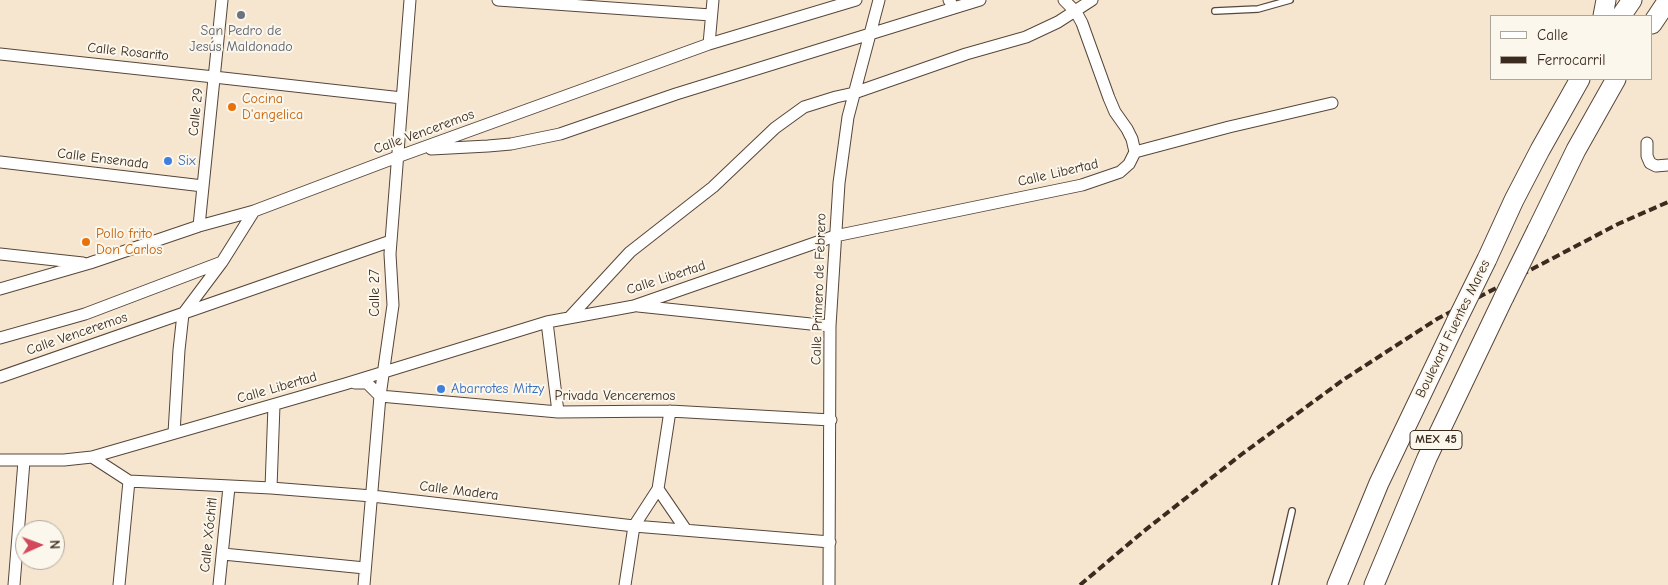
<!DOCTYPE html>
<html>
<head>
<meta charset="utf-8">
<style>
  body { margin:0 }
  #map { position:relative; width:1668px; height:585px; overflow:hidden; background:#f6e6cf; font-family:"Comic Neue",sans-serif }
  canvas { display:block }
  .legend { position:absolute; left:1490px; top:15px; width:162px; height:65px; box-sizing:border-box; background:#fbf7ec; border:1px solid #aea59a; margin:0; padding:6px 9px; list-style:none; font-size:15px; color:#3b2a1e }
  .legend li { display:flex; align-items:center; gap:10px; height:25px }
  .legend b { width:25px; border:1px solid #aea59a }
  .north { position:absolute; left:15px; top:520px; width:50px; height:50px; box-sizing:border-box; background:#fbf7ec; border:1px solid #aea59a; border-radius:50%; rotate:88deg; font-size:14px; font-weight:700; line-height:20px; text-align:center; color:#3b2a1e }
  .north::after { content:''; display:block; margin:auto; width:18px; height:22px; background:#d1495b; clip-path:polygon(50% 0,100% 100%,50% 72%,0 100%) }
</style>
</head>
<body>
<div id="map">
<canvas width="1668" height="585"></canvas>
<ul class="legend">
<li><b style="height:6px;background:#fff"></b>Calle</li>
<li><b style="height:6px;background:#3b2a1e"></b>Ferrocarril</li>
</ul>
<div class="north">N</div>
</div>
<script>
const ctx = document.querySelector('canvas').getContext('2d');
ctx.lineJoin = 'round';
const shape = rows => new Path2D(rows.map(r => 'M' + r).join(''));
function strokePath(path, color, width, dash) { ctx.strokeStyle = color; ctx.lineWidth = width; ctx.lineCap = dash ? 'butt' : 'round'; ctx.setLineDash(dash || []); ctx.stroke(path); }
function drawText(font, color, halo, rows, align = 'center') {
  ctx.font = font + ' "Comic Neue",sans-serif'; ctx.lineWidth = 4; ctx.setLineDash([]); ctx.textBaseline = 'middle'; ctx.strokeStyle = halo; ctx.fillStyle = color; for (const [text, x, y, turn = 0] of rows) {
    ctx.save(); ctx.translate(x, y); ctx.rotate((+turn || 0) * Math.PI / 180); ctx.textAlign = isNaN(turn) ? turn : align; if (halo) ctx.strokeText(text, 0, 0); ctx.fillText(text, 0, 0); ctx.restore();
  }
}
const service = shape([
  [1215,11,1258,9,1290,0],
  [1275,585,1292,511]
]);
const minor = shape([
  [498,0,711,15],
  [1064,0,1076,12,1082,23,1109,98,1115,112,1127,129,1132,139,1135,152],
  [954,8,980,0],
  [709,44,713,0],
  [0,54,214,77,402,98],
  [1647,143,1647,156,1650,163,1656,166,1668,165],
  [431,149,488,146,511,144,560,134,676,94,954,8,949,0],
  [0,162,203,186],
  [199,226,222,0],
  [0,254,83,263],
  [0,289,90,263,199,226,254,211,397,157,709,44,856,0],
  [638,306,830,326],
  [569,318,630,252,713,187,775,128,804,107,836,97,854,93,966,54,1026,37,1058,22,1092,0],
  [547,322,558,412],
  [0,338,85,314,222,262,254,211],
  [0,377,391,241],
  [355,383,367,383,380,396,558,412,670,411,831,420],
  [174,433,179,350,183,314,222,262],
  [92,457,129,481,271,488,372,496,634,526,830,542],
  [0,460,64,460,92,457,345,384,547,322,634,306,835,236,1082,185,1120,172,1129,164,1135,152,1229,127,1332,103],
  [271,488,274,405],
  [658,489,686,530],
  [223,554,365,568],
  [14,585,24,461],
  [119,585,129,481],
  [219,585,229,487],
  [364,585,380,396,393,305,390,254,410,0],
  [625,585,634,526,658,489,670,411],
  [829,585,830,326,839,183,848,117,879,0]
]);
const trunk = shape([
  [1603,16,1606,0],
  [1621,16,1632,0],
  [1652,24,1668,0],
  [1537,230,1576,150,1616,79],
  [1487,259,1514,200,1540,150,1580,79],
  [1337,585,1379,483,1456,322],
  [1374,585,1427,458,1504,297]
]);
const rail = shape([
  [1080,585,1144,531,1242,454,1343,380,1437,319,1618,224,1668,202]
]);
const trunkBridge = shape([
  [1504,297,1537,230],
  [1456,322,1487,259]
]);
const markers = [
  [241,15,5,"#6b7280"],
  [232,107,5,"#e8710a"],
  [168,161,5,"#3f7fe0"],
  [86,242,5,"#e8710a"],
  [441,389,5,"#3f7fe0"]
];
const shields = [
  [1436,440,52]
];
const shieldNames = [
  ["MEX 45",1436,440]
];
const worshipNames = [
  ["San Pedro de",241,31],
  ["Jesús Maldonado",241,47]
];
const streetNames = [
  ["Calle Rosarito",128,52,6],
  ["Calle 29",196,112,-84],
  ["Calle Venceremos",424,132,-20],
  ["Calle Ensenada",103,159,7],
  ["Calle Libertad",1058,173,-13],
  ["Calle Libertad",666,278,-18],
  ["Calle Primero de Febrero",819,289,-88],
  ["Calle 27",375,293,-90],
  ["Boulevard Fuentes Mares",1453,329,-64],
  ["Calle Venceremos",77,334,-19],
  ["Calle Libertad",277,388,-16],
  ["Privada Venceremos",615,396],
  ["Calle Madera",459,491,7],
  ["Calle Xóchitl",209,535,-84]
];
const foodNames = [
  ["Cocina",242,99],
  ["D'angelica",242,115],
  ["Pollo frito",96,234],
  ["Don Carlos",96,250]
];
const shopNames = [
  ["Six",178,161],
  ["Abarrotes Mitzy",451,389]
];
strokePath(service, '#574639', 8);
strokePath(minor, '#574639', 13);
strokePath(trunk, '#574639', 21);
strokePath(service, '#fff', 5.5);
strokePath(minor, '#fff', 11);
strokePath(trunk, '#fff', 19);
strokePath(rail, '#3b2a1e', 4, [8, 4]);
strokePath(trunkBridge, '#574639', 21, []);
strokePath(trunkBridge, '#fff', 19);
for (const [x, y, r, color] of markers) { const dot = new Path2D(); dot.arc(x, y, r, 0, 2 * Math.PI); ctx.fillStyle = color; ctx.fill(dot); strokePath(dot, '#fbf7ec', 2); }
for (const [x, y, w] of shields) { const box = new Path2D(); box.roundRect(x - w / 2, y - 9.5, w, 19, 4); ctx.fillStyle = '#fbf7ec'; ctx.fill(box); strokePath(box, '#3b2a1e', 1); }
drawText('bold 12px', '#3b2a1e', null, shieldNames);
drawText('14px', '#5b616d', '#fbf7ec', worshipNames);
drawText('14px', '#3b2a1e', '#fbf7ec', streetNames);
drawText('14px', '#c56008', '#fbf7ec', foodNames, 'left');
drawText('14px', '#366cbe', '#fbf7ec', shopNames, 'left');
</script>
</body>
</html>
